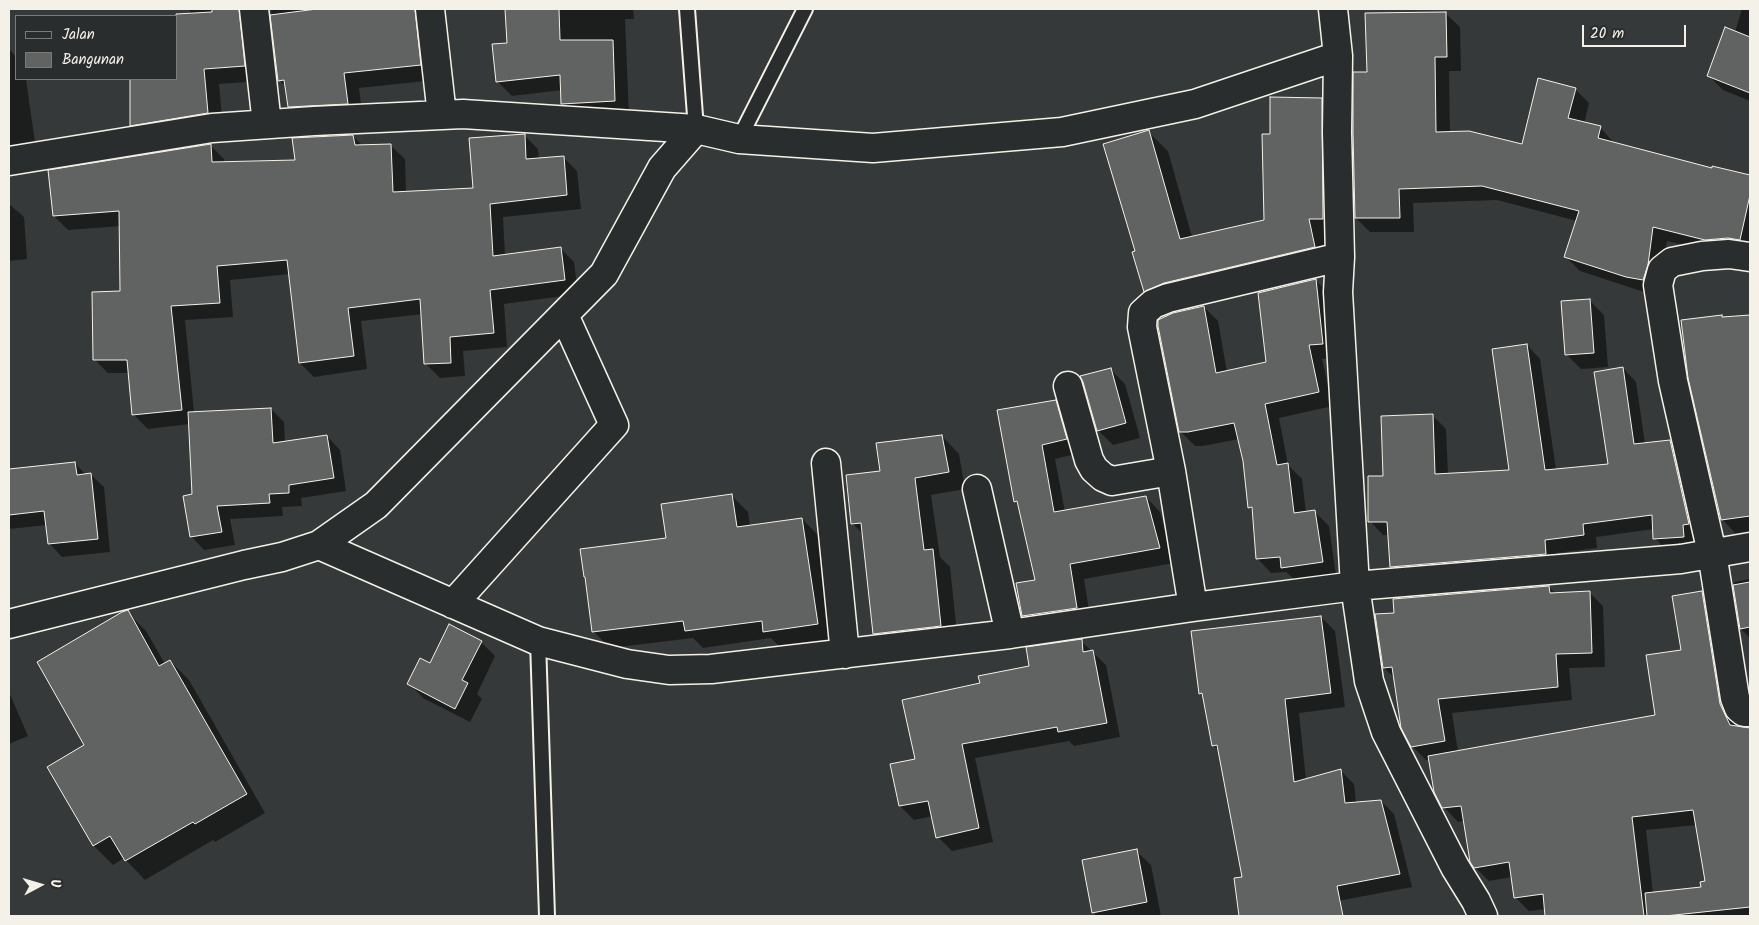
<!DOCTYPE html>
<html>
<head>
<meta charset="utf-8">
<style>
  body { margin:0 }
  #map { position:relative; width:1759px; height:925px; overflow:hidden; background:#363939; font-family:Kalam,sans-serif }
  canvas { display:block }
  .frame { position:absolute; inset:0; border:10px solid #f4f1e8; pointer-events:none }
  .legend { position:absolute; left:15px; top:15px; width:162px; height:65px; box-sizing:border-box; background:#2a2d2e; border:1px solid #7b7b78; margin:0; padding:6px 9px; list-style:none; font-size:15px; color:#f4f1e8 }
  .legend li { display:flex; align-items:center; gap:10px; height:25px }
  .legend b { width:25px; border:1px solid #7b7b78 }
  .north { position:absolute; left:15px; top:860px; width:50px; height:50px; -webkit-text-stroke:4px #2a2d2e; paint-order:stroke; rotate:84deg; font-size:14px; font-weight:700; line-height:20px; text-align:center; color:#f4f1e8 }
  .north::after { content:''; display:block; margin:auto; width:18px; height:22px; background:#f4f1e8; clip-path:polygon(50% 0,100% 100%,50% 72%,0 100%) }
  .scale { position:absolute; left:1582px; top:25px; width:104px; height:22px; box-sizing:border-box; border:2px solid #f4f1e8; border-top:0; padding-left:6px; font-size:15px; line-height:18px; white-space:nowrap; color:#f4f1e8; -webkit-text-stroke:4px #2a2d2e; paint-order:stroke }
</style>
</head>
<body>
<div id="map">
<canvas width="1759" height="925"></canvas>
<div class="frame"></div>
<ul class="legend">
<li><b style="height:6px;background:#2a2d2e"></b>Jalan</li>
<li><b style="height:14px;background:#616362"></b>Bangunan</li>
</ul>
<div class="north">U</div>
<div class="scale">20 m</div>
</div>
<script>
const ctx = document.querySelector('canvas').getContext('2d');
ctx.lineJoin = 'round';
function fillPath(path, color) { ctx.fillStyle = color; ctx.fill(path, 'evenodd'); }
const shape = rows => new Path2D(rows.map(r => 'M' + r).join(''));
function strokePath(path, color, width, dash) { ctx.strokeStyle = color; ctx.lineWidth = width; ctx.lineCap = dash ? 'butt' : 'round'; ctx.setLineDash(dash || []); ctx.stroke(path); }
const shadow = shape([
  [190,9,267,9,260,81,219,84,223,128,147,140,131,125,131,79,176,79,176,16,169,16,190,15],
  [270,9,435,9,435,80,359,88,363,119,305,122,289,107,287,88,279,80,271,9],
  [506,9,633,9,634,19,625,19,629,116,577,118,562,103,562,90,512,96,497,81,508,44],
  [1742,9,1750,9,1750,101,1723,90,1708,75,1735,32],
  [1445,13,1460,27,1461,71,1449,71,1450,133,1523,146,1575,89,1589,103,1584,124,1600,127,1614,143,1713,169,1713,168,1750,177,1750,253,1721,254,1667,241,1662,280,1658,293,1641,291,1580,271,1566,257,1577,221,1497,200,1413,203,1414,232,1370,232,1356,218,1368,74],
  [10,50,16,57,16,79,26,79,37,157,9,161,9,51],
  [1321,99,1341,119,1334,266,1164,310,1145,291,1137,252,1148,132,1168,151,1192,237,1265,221,1271,135],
  [524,135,538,149,539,159,563,157,577,171,581,209,503,217,505,256,560,248,574,262,578,294,504,304,507,347,463,351,465,376,440,378,426,364,423,314,361,321,367,369,314,377,300,363,290,274,230,280,233,317,185,320,194,413,271,409,284,422,285,443,327,436,340,450,346,491,301,498,302,506,282,507,283,516,230,519,235,545,204,550,191,536,193,496,190,424,148,429,133,414,129,373,108,373,94,359,122,292,121,226,68,230,54,216,210,145,224,159,225,163,296,161,353,136,363,146,390,145,405,159,406,193,475,189],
  [9,204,24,217,27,259,9,261],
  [1315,280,1330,294,1336,358,1322,359,1333,406,1279,418,1288,465,1302,479,1306,513,1315,512,1329,526,1336,576,1297,582,1286,572,1271,573,1257,558,1254,512,1249,507,1244,461,1239,439,1203,446,1195,446,1180,431,1204,307,1218,321,1227,372,1267,363],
  [1589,300,1604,315,1608,367,1581,369,1566,354],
  [1750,316,1750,532,1736,534,1722,519,1723,318],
  [1527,345,1540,359,1556,470,1609,465,1623,368,1636,382,1645,444,1670,441,1683,455,1697,550,1668,552,1655,538,1654,529,1596,537,1597,548,1557,553,1559,567,1405,580,1392,567,1389,535,1383,535,1370,521,1385,477,1433,416,1446,429,1448,474,1511,471],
  [1111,370,1125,384,1140,438,1113,445,1098,430],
  [1055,401,1070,416,1080,453,1055,459,1065,512,1146,497,1160,512,1174,563,1084,579,1091,623,1038,630,1023,616,1018,584,1036,581,1020,506,1015,501],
  [942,436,959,454,965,489,931,495,940,557,950,567,958,643,892,651,874,634,864,535,852,523,881,473],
  [75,463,86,475,91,475,104,487,110,552,62,557,50,544,47,525,9,529,9,470],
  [731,495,748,512,750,526,802,519,819,536,834,641,781,648,771,638,703,648,693,638,610,648,593,631],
  [1750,579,1750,638,1741,629,1734,582],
  [1549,587,1556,594,1590,593,1603,606,1605,667,1569,668,1572,700,1452,713,1458,752,1656,716,1683,651,1702,592,1716,606,1733,715,1738,727,1750,729,1750,916,1546,916,1546,909,1529,911,1515,897,1512,877,1489,881,1475,867,1464,821,1458,822,1444,807,1430,760,1426,760,1412,746,1395,678,1384,668,1395,614],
  [1696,825,1707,882,1702,888,1653,894,1646,830],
  [127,612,146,631,165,664,170,661,189,680,265,813,215,842,213,840,145,880,124,858,113,865,94,846,49,767,86,745],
  [1321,617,1335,631,1345,707,1299,713,1306,780,1341,771,1354,784,1356,803,1381,801,1394,814,1412,887,1338,901,1271,793,1289,916,1240,916,1235,879,1244,878,1219,751,1213,745,1204,697,1200,693],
  [1081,641,1106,665,1120,737,1074,746,1069,741,975,758,993,842,952,851,938,837,933,816,914,820,900,806,916,760,981,684,1031,667],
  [481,642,495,656,477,694,482,699,470,722,423,698,409,683,430,665],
  [9,692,28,736,9,744],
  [1136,851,1151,865,1161,916,1097,916,1093,912]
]);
const building = shape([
  [212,9,239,9,245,66,204,69,208,113,130,126,130,79,176,79,176,14,212,12,212,9],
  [317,9,415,9,421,65,344,73,348,104,288,107,284,80,278,81,270,15,317,9],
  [505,9,559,9,560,40,613,40,615,101,561,104,560,75,496,82,492,44,507,43,505,9],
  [1446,12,1447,57,1435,57,1436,132,1469,131,1522,144,1538,78,1576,88,1568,118,1601,126,1598,138,1712,168,1712,166,1750,175,1750,195,1740,240,1728,238,1705,240,1653,227,1648,265,1643,280,1626,277,1564,257,1579,211,1482,186,1399,189,1400,218,1355,218,1353,132,1353,72,1367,72,1365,13,1446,12],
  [1725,27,1750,37,1750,93,1707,76,1725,27],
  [1270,97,1322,98,1323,219,1309,219,1315,247,1164,283,1144,292,1132,252,1135,251,1103,144,1149,130,1180,239,1264,220,1262,134,1270,134,1270,97],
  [525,134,526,159,564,156,567,195,490,204,493,256,561,247,565,280,490,290,494,333,450,337,451,363,424,364,420,299,348,308,354,356,299,363,287,260,217,266,220,303,171,306,182,410,132,415,127,360,93,360,92,292,120,291,119,211,53,216,48,170,211,144,212,162,295,160,292,138,353,135,355,145,391,144,393,192,473,188,469,138,525,134],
  [1316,279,1323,344,1309,345,1319,392,1265,404,1277,465,1288,463,1294,513,1315,510,1323,562,1281,568,1280,557,1256,559,1252,507,1248,508,1243,461,1234,423,1188,432,1179,432,1158,326,1158,320,1173,313,1204,306,1216,373,1266,362,1258,293,1316,279],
  [1590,299,1594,353,1565,355,1561,301,1590,299],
  [1722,315,1722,317,1750,315,1750,516,1721,520,1688,378,1681,320,1722,315],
  [1527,344,1545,470,1608,464,1594,372,1623,367,1634,444,1670,440,1689,524,1683,525,1684,537,1653,539,1652,515,1583,524,1584,535,1545,540,1546,554,1390,567,1387,522,1368,522,1368,476,1383,476,1381,416,1433,414,1435,474,1509,470,1492,349,1527,344],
  [1111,368,1126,423,1097,431,1083,382,1080,376,1111,368],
  [1056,400,1067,439,1042,445,1054,512,1146,496,1160,548,1070,564,1077,608,1022,616,1016,583,1035,580,1017,501,1014,502,997,410,1056,400],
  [271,408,273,443,327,435,334,478,289,485,289,493,269,494,270,503,217,506,222,532,190,537,183,496,192,494,188,412,271,408],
  [942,435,949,472,915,478,924,550,933,549,941,626,873,634,861,523,851,524,846,475,880,471,876,443,942,435],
  [75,462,77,475,91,473,98,539,48,544,44,511,9,515,9,469,75,462],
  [732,494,737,527,802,518,818,624,763,632,762,621,685,631,683,621,592,632,585,577,584,577,580,549,666,538,661,504,732,494],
  [1750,582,1750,627,1740,629,1733,585,1750,582],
  [1549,586,1550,593,1590,591,1592,653,1556,654,1558,687,1438,699,1445,741,1411,747,1401,728,1392,667,1383,668,1375,614,1394,613,1393,599,1549,586],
  [1702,591,1720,704,1730,725,1750,728,1750,907,1665,916,1647,916,1645,893,1701,887,1700,882,1705,881,1693,810,1632,817,1644,916,1545,916,1543,894,1514,898,1509,862,1474,868,1470,862,1461,806,1442,808,1434,792,1428,756,1655,715,1646,655,1681,650,1672,596,1702,591],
  [128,610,159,666,170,660,247,794,195,824,193,822,125,861,110,836,93,846,47,767,84,745,37,662,122,612,128,610],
  [1321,616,1331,693,1285,699,1294,782,1341,769,1345,803,1381,800,1400,874,1337,886,1343,916,1239,916,1234,878,1242,877,1217,745,1212,746,1202,693,1199,694,1191,631,1321,616],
  [449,624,482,641,462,680,468,683,455,709,407,684,420,658,430,663,449,624],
  [1082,639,1083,652,1093,650,1107,723,1058,732,1057,727,962,744,979,828,936,838,928,801,899,806,890,764,915,759,902,700,980,683,978,676,1029,666,1026,647,1082,639],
  [1137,849,1147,902,1092,913,1082,860,1137,849]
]);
const service = shape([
  [687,9,696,129],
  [739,139,805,9],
  [538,641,547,916]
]);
const minor = shape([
  [254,9,267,124],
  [430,9,442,115],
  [1333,9,1338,56,1337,132,1340,257,1338,292,1355,586,1369,681,1386,732,1455,867,1476,901,1483,916],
  [9,161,212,128,314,121,463,114,696,129,739,139,873,148,1062,132,1195,104,1338,56],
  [1750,257,1729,254,1702,256,1672,262,1662,270,1658,285,1673,381,1712,553,1735,698,1739,708,1744,712,1750,712],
  [1068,386,1089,460,1094,469,1103,477,1112,481,1171,471],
  [826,463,845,654],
  [977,489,1010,634],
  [319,545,538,641,627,664,669,670,711,669,1010,634,1193,607,1355,586,1681,559,1750,547],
  [453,604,614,425,564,315],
  [1193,607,1171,471,1142,327,1143,313,1153,304,1168,298,1340,257],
  [9,624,244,565,282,557,319,545,376,505,604,274,662,168,696,129]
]);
fillPath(shadow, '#0007');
fillPath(building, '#616362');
strokePath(building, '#f4f1e8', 1);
strokePath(service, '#f4f1e8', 18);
strokePath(minor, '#f4f1e8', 31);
strokePath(service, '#2a2d2e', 14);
strokePath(minor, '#2a2d2e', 28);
</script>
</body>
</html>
